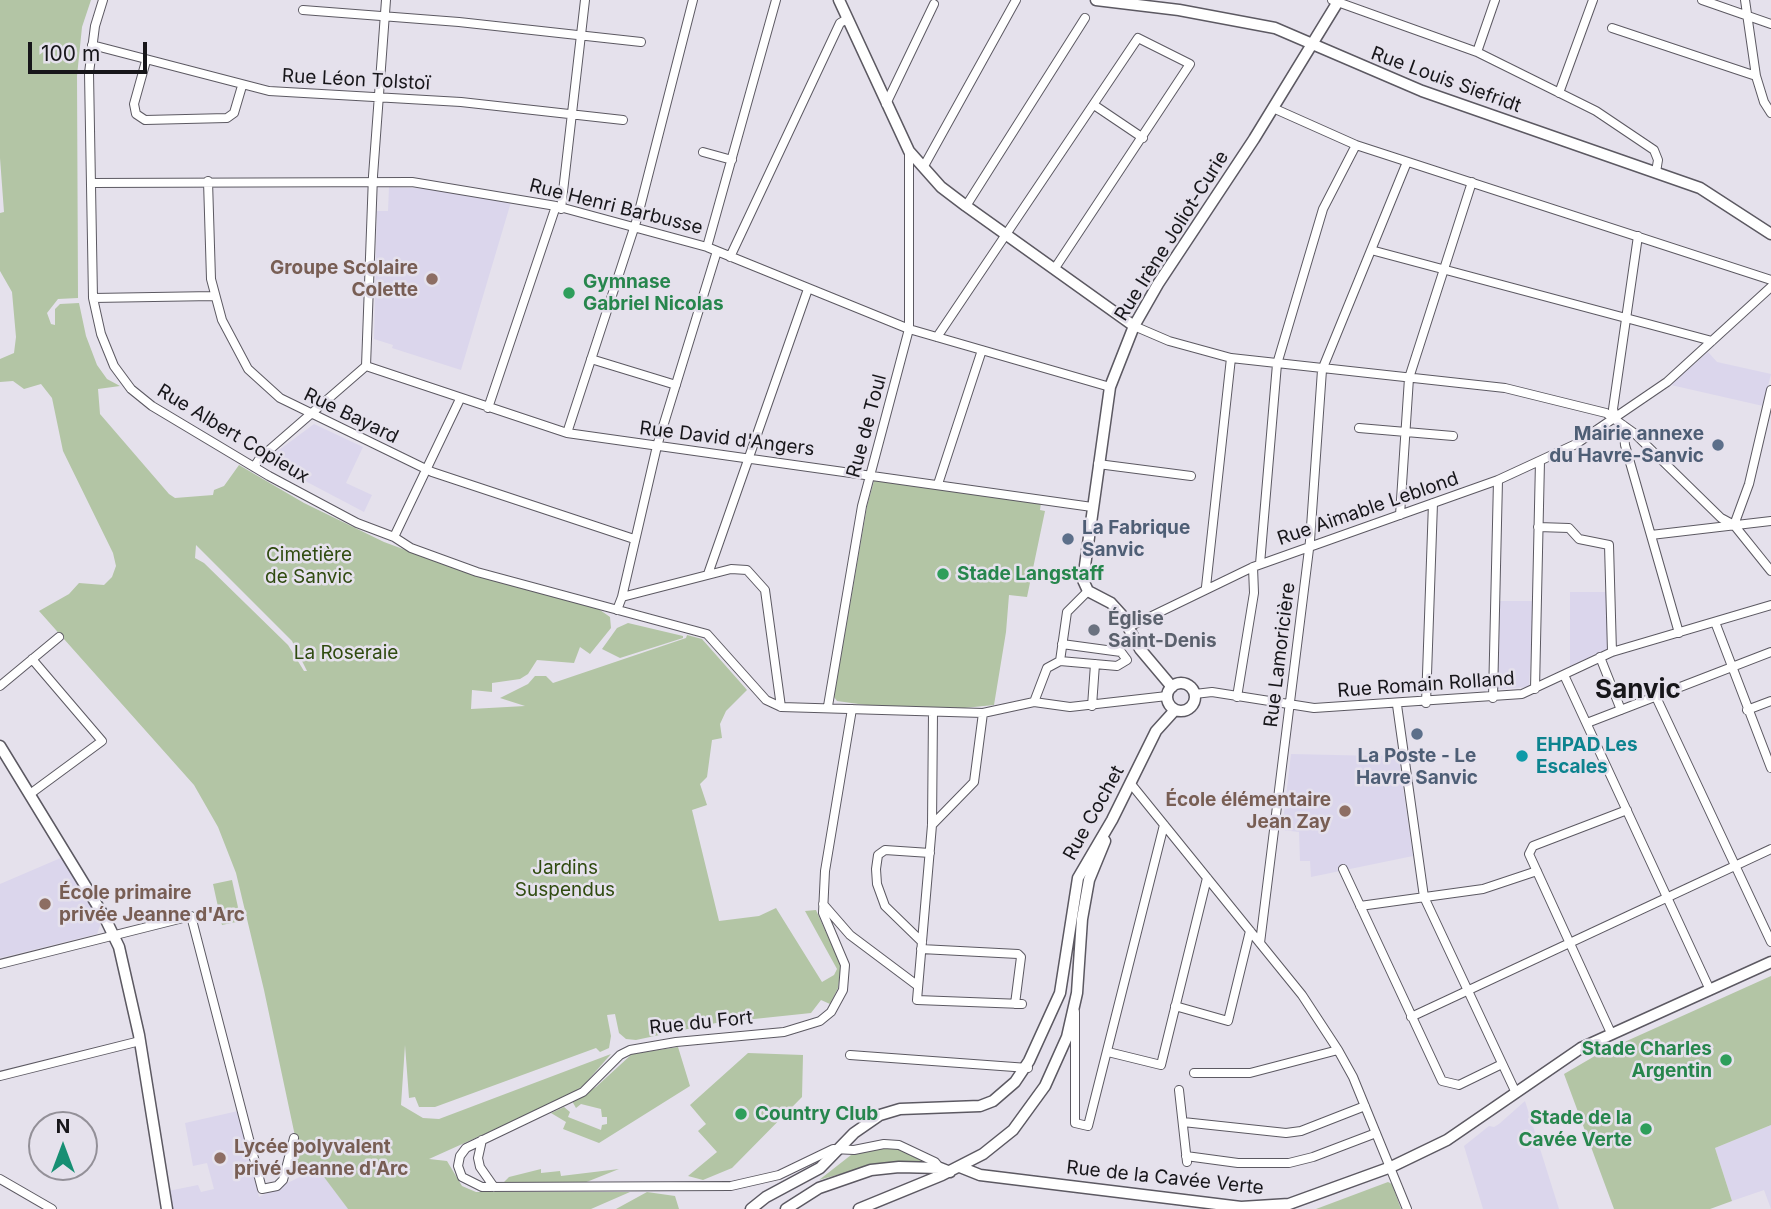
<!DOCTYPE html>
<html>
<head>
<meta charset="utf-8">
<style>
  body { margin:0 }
  #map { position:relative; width:1771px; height:1209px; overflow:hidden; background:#e5e1ec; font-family:Inter,sans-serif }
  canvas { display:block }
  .north { position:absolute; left:28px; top:1111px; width:70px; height:70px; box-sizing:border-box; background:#e5e1ec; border:2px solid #939098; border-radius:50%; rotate:0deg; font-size:19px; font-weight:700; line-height:28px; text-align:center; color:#17161a }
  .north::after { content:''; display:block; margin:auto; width:24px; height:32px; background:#178f73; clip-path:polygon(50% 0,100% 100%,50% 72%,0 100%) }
  .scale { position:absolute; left:28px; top:42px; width:119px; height:32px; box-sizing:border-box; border:4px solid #17161a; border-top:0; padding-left:9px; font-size:21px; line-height:24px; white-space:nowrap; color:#17161a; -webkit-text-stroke:5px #e5e1ec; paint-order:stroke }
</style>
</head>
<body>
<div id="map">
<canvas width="1771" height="1209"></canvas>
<div class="north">N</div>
<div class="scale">100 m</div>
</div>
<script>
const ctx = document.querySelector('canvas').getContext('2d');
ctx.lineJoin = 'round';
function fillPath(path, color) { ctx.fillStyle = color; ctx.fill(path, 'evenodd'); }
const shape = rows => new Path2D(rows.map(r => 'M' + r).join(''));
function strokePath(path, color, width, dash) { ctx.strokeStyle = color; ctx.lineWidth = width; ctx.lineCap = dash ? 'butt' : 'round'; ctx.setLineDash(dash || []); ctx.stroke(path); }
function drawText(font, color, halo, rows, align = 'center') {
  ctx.font = font + ' Inter,sans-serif'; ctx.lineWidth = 5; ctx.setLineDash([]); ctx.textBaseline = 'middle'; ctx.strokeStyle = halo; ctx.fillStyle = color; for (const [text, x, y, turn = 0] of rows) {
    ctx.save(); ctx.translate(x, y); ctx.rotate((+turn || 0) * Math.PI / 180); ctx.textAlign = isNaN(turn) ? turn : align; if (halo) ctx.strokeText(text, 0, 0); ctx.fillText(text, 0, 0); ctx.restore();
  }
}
const education = shape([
  [389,187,435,189,511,202,461,370,392,348,393,345,374,339,377,211,388,211],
  [1708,352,1717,362,1771,374,1763,406,1671,385],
  [314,424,363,447,346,483,372,495,364,512,271,463,271,456],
  [1570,592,1606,592,1608,645,1606,651,1570,667],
  [1499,601,1533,601,1529,687,1497,689],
  [1398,753,1413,856,1311,877,1310,861,1300,861,1299,832,1282,830,1291,754,1379,756],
  [63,857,101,923,97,934,0,958,0,884],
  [1525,1101,1559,1209,1483,1209,1464,1146,1489,1126,1494,1127,1499,1124],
  [238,1111,259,1197,318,1168,348,1209,172,1209,168,1191,198,1185,201,1192,214,1189,207,1163,193,1166,185,1123],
  [1771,1125,1771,1209,1764,1190,1732,1201,1715,1148]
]);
const green = shape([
  [0,0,91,0,82,27,77,76,78,298,58,299,47,313,51,324,55,325,55,309,60,304,79,303,86,336,97,365,107,379,120,386,98,389,100,414,169,494,175,498,213,495,214,490,224,486,239,465,304,503,384,542,473,575,597,608,610,617,611,628,590,654,580,647,574,663,537,660,528,674,520,679,492,683,492,692,472,690,471,709,525,706,500,698,528,684,535,676,546,676,553,683,686,638,687,635,702,639,747,690,726,711,720,724,722,738,712,740,707,777,700,784,707,805,692,810,719,921,759,916,776,908,822,982,834,975,837,969,805,911,816,910,841,966,838,988,830,1004,821,1000,811,1013,716,1023,636,1040,626,1039,619,1033,615,1014,607,1015,611,1036,609,1048,600,1052,596,1048,435,1107,419,1107,415,1097,409,1098,405,1045,401,1105,423,1118,439,1119,611,1054,583,1086,562,1099,429,1159,447,1161,462,1186,476,1192,630,1192,591,1209,348,1209,318,1169,289,1161,295,1136,264,990,236,873,218,827,194,785,39,611,69,594,79,583,104,585,112,577,116,566,113,553,63,451,52,398,41,384,24,389,13,381,0,382,0,359,14,353,16,337,12,292,0,271,0,213,4,212,0,158],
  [196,545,292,641,307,671,304,671,288,645,204,563,195,558],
  [878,478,1041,503,1040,510,1045,511,1027,597,1009,595,1006,632,994,705,964,708,873,706,837,701,834,697,867,506,874,481],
  [628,623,683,636,683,638,620,658,602,649,617,628],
  [232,880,241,921,222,925,213,884],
  [1771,976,1771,1125,1715,1148,1732,1201,1710,1209,1614,1209,1564,1074,1600,1053],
  [678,1047,690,1086,599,1143,563,1129,566,1122,551,1113,564,1107,570,1112,568,1117,601,1130,602,1125,607,1124,607,1117,602,1117,601,1109,581,1104,576,1108,572,1101,596,1087,632,1054],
  [748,1053,803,1055,802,1097,732,1168,703,1180,688,1176,717,1152,698,1131,706,1124,690,1105],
  [886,1147,899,1149,923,1160,923,1163,872,1165,819,1180,851,1155],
  [541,1169,541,1173,560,1171,561,1176,619,1169,584,1183,503,1183,509,1177],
  [1388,1182,1392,1184,1401,1209,1316,1209],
  [647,1192,675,1196,679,1209,616,1209]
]);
const street = shape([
  [103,0,95,26,89,73,93,298,101,334,114,366,131,389,152,406,269,476,357,523,394,537,411,548,477,572,707,634,766,700,781,707,983,713,1034,702,1070,707,1167,696],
  [1332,0,1477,52,1596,111,1654,150,1658,160,1656,172],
  [1702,0,1771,24],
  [1745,0,1756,76,1764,102,1771,113],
  [303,10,459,22,641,42],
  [1612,28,1756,76],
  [92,45,269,91,461,102,623,120],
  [1477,52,1495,0],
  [146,61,134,104,136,114,145,120,227,118,234,113,242,86],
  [1559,93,1593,0],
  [886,104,934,4],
  [1094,105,1143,138],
  [1273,108,1356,145,1771,280],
  [703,152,732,160],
  [924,166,1016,0],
  [208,181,211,279,222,320,248,369,280,398,432,472,634,539],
  [91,183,412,182,556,206,707,247,909,329,1110,387],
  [966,206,1085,18],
  [561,209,585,0],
  [707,247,776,0],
  [1371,250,1712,341],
  [730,257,840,23,847,19],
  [93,298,214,296],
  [1134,326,1169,341,1231,358,1505,388,1606,413,1634,433,1721,518,1734,525,1771,571],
  [937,337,1138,38,1190,64,1055,268],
  [591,359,676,385],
  [366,366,567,433,1092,507],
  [366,366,373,176,386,0],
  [488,408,556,206],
  [1615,417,1613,409,1638,236],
  [1623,425,1625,445,1679,633],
  [1359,428,1453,436],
  [567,433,637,219,693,0],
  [1098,464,1191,476],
  [254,467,260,458,366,366],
  [938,484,982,350],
  [1400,515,1409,378,1472,182],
  [1734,525,1749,484,1771,390],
  [1538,527,1569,528,1579,539,1609,545,1612,652],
  [1651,535,1771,521],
  [394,537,460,399],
  [1260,564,1277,364,1323,209,1356,145],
  [708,574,808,289],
  [1206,587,1231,358],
  [622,597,657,446,717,251],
  [617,610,622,597,731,569,747,570,765,590,781,707],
  [1715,622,1771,768],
  [1129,627,1253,567,1498,480,1576,444,1667,382,1771,287],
  [1600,657,1621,710],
  [1060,661,1117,666,1127,660,1121,652,1062,644],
  [1060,661,1067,612,1088,591],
  [1564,675,1710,990],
  [0,686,59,637],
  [1535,689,1540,461],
  [1195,694,1212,692,1314,708,1522,694,1612,652,1771,605],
  [1237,697,1254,593,1253,567],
  [1656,697,1771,942],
  [1493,698,1498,480],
  [1034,702,1047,668,1060,661],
  [1426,703,1433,503],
  [1397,705,1424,897,1516,1093],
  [828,706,862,506,909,329,909,151],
  [1092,706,1095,664],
  [852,709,825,871,823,913,845,965,843,990,831,1012,820,1021,784,1032,676,1042,630,1050,620,1055,583,1092,466,1148,460,1156,458,1166,462,1177,482,1187,731,1186,779,1175,833,1149,854,1150,884,1144,899,1145,935,1162,940,1168],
  [1747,710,1771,701],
  [933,712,932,825,917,1000,1022,1004],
  [1587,723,1771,652],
  [1131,784,1302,995,1338,1050,1353,1077,1407,1209],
  [30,794,102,741,32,659],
  [932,825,974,782,983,713],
  [1343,869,1442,1081,1459,1085,1502,1064],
  [823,904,850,935,918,986],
  [1360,906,1483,889,1537,871],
  [922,942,885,906,877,884,876,869,878,855,885,850,930,853],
  [1260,943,1310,541,1322,370,1407,162],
  [921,949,1018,954,1021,957,1015,1004],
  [0,964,191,916,262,1189,277,1186,283,1180,294,1138],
  [1175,1006,1228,1021,1250,931],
  [1075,1012,1075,1123,1088,1126,1164,825],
  [1411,1017,1771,849],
  [1611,1033,1529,854,1533,846,1627,810],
  [1108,1052,1161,1065,1207,878],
  [850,1055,1028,1068],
  [1194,1073,1250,1073,1338,1050],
  [0,1076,140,1041],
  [1179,1090,1187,1162],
  [1183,1122,1286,1133,1301,1131,1365,1106],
  [482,1140,478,1158,480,1167,494,1187],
  [1186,1156,1238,1163,1289,1163,1313,1157,1376,1133],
  [0,1179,52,1209]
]);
const secondary = shape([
  [839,0,909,151,941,187,966,206,1134,326],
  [1096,0,1179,10,1275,28,1422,91,1700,188,1771,234],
  '1167 697a14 14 0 1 1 28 0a14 14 0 1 1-28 0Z',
  [1172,687,1140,649,1121,614,1111,603,1088,591,1083,580,1110,387,1134,326,1158,284,1254,139,1339,0],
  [0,746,105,918,119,947,139,1035,167,1209],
  [960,1167,980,1175,1241,1207,1289,1204,1391,1167,1447,1140,1581,1048,1771,962],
  [751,1209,766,1197,820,1168,854,1133,880,1115,900,1109,980,1106,993,1101,1015,1082,1029,1061,1060,993,1078,878,1112,820,1156,731,1175,710],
  [786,1209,819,1188,871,1170,899,1167,940,1168,950,1172],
  [859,1209,942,1175,983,1154,1013,1130,1045,1086,1067,1037,1077,993,1082,919,1089,880,1105,841]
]);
const markers = [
  [432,279,7,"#8d6e63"],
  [569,293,7,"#2e9e5b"],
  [1718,445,7,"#5c6f8a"],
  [1068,539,7,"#5c6f8a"],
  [943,574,7,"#2e9e5b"],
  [1094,630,7,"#6b7280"],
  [1417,734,7,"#5c6f8a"],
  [1522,756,7,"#0f9aa8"],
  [1345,811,7,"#8d6e63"],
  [45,904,7,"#8d6e63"],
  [1726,1060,7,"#2e9e5b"],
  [741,1114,7,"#2e9e5b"],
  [1646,1129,7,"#2e9e5b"],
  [220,1158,7,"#8d6e63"]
];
const streetNames = [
  ["Rue Léon Tolstoï",356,80,3],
  ["Rue Louis Siefridt",1446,80,20],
  ["Rue Henri Barbusse",616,207,14],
  ["Rue Irène Joliot-Curie",1172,236,-58],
  ["Rue Bayard",351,416,26],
  ["Rue de Toul",867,426,-75],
  ["Rue Albert Copieux",233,434,31],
  ["Rue David d'Angers",727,439,7],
  ["Rue Aimable Leblond",1368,509,-19],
  ["Rue Lamoricière",1280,655,-83],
  ["Rue Romain Rolland",1426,685,-4],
  ["Rue Cochet",1094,813,-61],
  ["Rue du Fort",701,1023,-6],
  ["Rue de la Cavée Verte",1165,1178,6]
];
const educationNames = [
  ["Groupe Scolaire",418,268],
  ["Colette",418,290],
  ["École élémentaire",1331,800],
  ["Jean Zay",1331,822],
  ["École primaire",59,893,"left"],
  ["privée Jeanne d'Arc",59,915,"left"],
  ["Lycée polyvalent",234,1147,"left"],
  ["privé Jeanne d'Arc",234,1169,"left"]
];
const leisureNames = [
  ["Gymnase",583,282],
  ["Gabriel Nicolas",583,304],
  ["Stade Langstaff",957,574],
  ["Stade Charles",1712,1049,"right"],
  ["Argentin",1712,1071,"right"],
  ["Country Club",755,1114],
  ["Stade de la",1632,1118,"right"],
  ["Cavée Verte",1632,1140,"right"]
];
const serviceNames = [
  ["Mairie annexe",1704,434],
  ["du Havre-Sanvic",1704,456],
  ["La Fabrique",1082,528,"left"],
  ["Sanvic",1082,550,"left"],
  ["La Poste - Le",1417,756,"center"],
  ["Havre Sanvic",1417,778,"center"]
];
const parkNames = [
  ["Cimetière",309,555],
  ["de Sanvic",309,577],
  ["La Roseraie",346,653],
  ["Jardins",565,868],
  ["Suspendus",565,890]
];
const worshipNames = [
  ["Église",1108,619],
  ["Saint-Denis",1108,641]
];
const cultureNames = [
  ["EHPAD Les",1536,745],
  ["Escales",1536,767]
];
const districtNames = [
  ["Sanvic",1638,690]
];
fillPath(education, '#dbd6ec');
fillPath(green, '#b3c5a5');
strokePath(street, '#5c5962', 10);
strokePath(secondary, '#5c5962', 13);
strokePath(street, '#fff', 8);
strokePath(secondary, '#fff', 10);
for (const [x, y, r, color] of markers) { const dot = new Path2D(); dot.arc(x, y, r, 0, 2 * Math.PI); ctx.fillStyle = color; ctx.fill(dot); strokePath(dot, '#e5e1ec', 2.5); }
drawText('19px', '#17161a', '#e5e1ec', streetNames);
drawText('bold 19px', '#785e54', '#e5e1ec', educationNames, 'right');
drawText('bold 19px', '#27864d', '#e5e1ec', leisureNames, 'left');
drawText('bold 19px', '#4e5e75', '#e5e1ec', serviceNames, 'right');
drawText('19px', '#304b10', '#e5e1ec', parkNames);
drawText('bold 19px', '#5b616d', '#e5e1ec', worshipNames, 'left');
drawText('bold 19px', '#0d838f', '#e5e1ec', cultureNames, 'left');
drawText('bold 26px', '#17161a', '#e5e1ec', districtNames);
</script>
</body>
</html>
